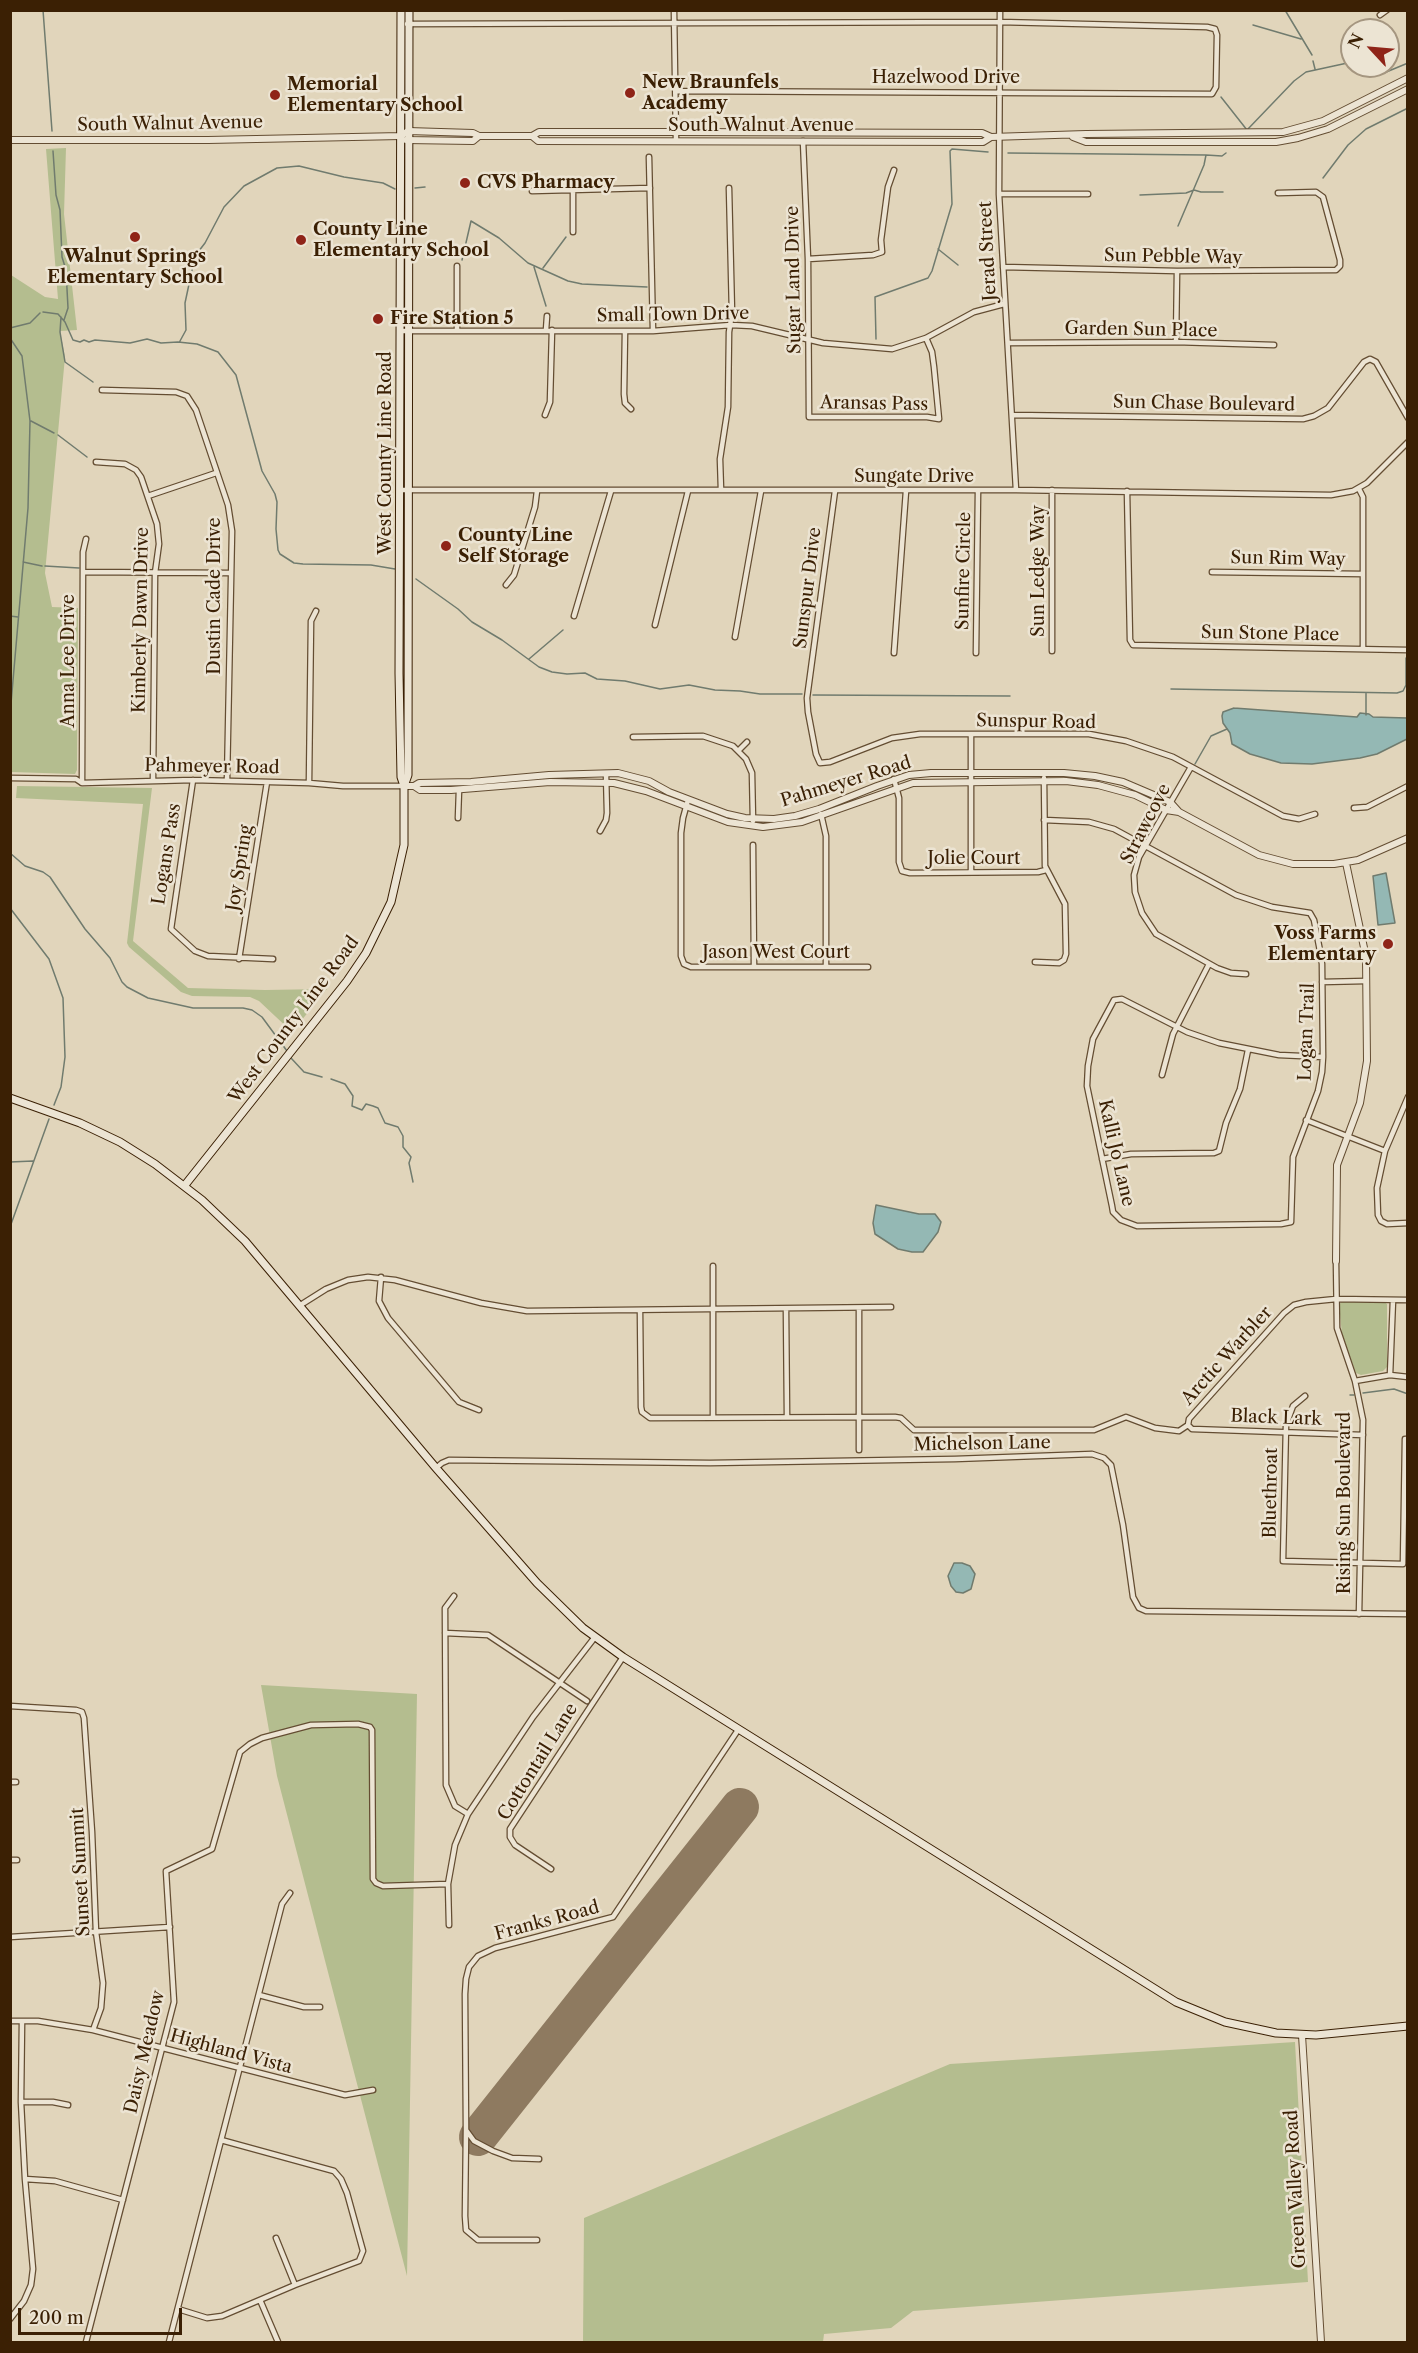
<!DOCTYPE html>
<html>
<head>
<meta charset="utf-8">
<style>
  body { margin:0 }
  #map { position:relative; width:1418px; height:2353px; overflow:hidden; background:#e1d5bb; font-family:"Libre Caslon Text",serif }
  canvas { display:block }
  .frame { position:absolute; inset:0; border:12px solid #3b2004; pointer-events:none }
  .north { position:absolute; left:1340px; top:18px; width:60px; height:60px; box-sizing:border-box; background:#ece4d3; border:2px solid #a59680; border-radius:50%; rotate:296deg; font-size:16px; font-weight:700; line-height:24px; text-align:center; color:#3b2004 }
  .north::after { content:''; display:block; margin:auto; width:21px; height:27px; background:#8f2418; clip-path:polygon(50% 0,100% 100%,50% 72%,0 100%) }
  .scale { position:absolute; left:18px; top:2308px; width:164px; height:27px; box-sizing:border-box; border:3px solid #3b2004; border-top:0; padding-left:8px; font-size:18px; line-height:21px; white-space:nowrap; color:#3b2004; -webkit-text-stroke:4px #ece4d3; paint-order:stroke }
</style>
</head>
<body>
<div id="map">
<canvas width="1418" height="2353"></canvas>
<div class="frame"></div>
<div class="north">N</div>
<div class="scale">200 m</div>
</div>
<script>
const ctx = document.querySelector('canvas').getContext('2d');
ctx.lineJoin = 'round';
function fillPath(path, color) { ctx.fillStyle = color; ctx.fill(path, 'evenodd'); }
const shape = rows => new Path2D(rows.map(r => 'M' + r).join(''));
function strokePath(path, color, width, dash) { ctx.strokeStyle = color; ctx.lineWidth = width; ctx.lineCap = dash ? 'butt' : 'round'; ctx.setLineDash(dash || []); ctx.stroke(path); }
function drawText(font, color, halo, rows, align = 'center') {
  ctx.font = font + ' "Libre Caslon Text",serif'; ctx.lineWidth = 5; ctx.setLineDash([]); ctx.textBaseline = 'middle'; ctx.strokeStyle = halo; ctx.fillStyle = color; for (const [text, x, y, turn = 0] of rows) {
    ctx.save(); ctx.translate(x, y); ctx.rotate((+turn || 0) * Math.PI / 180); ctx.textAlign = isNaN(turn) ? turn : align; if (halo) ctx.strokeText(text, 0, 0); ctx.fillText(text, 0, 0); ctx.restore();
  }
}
const green = shape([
  [66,148,64,214,77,330,60,331,65,357,45,573,52,607,78,608,77,770,75,774,11,772,11,275,45,297,58,299,46,149],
  [17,786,152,788,133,941,188,988,265,990,327,989,292,1032,259,1001,250,997,192,996,181,992,129,947,127,943,143,804,16,798],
  [1342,1301,1383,1301,1387,1304,1387,1367,1383,1371,1361,1375,1356,1373,1342,1334,1339,1305],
  [261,1685,417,1694,407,2276,277,1776],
  [1295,2042,1308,2282,913,2311,891,2328,824,2334,823,2342,583,2342,584,2218,950,2064]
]);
const water = shape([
  [1234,708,1357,717,1360,713,1369,714,1373,717,1407,718,1407,739,1377,754,1360,758,1312,764,1281,763,1250,754,1232,744,1230,733,1223,723,1222,716,1223,712,1234,708],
  [1386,873,1395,923,1378,925,1373,876,1386,873],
  [876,1205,919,1214,935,1214,941,1222,938,1232,923,1252,912,1252,898,1249,875,1234,873,1223,876,1205],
  [954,1563,962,1563,970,1566,975,1574,971,1589,963,1593,956,1592,951,1586,948,1576,954,1563]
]);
const stream = shape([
  [43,10,52,131],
  [1285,10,1312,55],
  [1253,25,1301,39],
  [1313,61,1315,69],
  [1360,66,1379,75,1408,63],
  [1221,97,1247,130,1294,81,1306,72,1352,62],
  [53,151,56,195,60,210,62,257,66,270,68,308,64,320],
  [1008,153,1206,155],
  [1323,178,1348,145,1366,129,1408,108],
  [415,188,425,187],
  [1140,195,1186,193,1194,190,1201,192,1223,192],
  [1178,226,1204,165,1206,155,1222,156,1226,153],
  [938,249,958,265],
  [462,260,471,221,499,238,528,263,568,281,582,284,647,287],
  [534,267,546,306],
  [543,268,566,237],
  [43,312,58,314,65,322,73,340,80,342,84,340,89,342,95,340,130,343,147,339,161,343,178,342,197,344,218,352,236,375,262,471,275,494,277,502,276,529,278,550,280,554,294,563,303,564,371,565,395,569],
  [61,317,60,332,65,362,93,382],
  [10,328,30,323,40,313],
  [10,338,22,356,30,421,28,508,10,715],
  [876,339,875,297,928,278,932,271,952,204,950,151,952,149,988,152],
  [180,341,186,330,185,303,195,256,205,243,224,207,244,186,277,168,299,166,344,177,383,183,395,189],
  [31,421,54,433],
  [58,435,87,457],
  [23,562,42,566],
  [45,566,79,568],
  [416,579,458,609,472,622,502,640,539,667,552,672,567,674,585,673,597,679,625,681,660,689,689,685,715,690,740,691,760,694,802,694],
  [10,616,18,617],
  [1407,643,1408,628],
  [529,659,563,630],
  [1171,689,1397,693,1403,691,1406,685,1406,658],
  [1366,693,1366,715],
  [813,695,1010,696],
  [1195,764,1211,736,1227,729],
  [10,853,25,866,43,872,50,877,85,929,110,958,122,982,127,987,148,998,193,1008,243,1008,252,1010,262,1017,287,1051],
  [10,908,49,959,63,998,65,1057,61,1087,54,1105],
  [291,1058,304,1072,322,1077],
  [331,1079,345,1084,353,1096,352,1106,362,1110,366,1104,373,1106,378,1108,385,1123,398,1127,403,1136,403,1147,411,1157,409,1163,413,1182],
  [10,1162,33,1161],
  [10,1227,49,1119],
  [1363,1393,1394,1389,1408,1394],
  [1350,1395,1354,1395]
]);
const runway = shape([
  [478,2137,740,1807]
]);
const minor = shape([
  [674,10,676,141],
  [1000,10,999,194,1016,490],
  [1380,15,1387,10],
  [407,24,1000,22,1207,27,1215,29,1217,35,1216,87,1212,94,676,91],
  [803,141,808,259,809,417,927,417,939,419,934,367,932,352,926,338],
  [649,157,653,331],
  [573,189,573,232],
  [532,191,650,188],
  [999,194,1088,194],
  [808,259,873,255,882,252,881,240,888,187,894,170],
  [1003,267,1177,271,1336,270,1340,266,1340,260,1323,197,1316,192,1278,193],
  [457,330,457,266],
  [546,330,547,316],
  [402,331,653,331,731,325,752,326,823,343,892,349,926,338,974,312,1004,304],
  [625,331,624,394,625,403,631,409],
  [1176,342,1177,271],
  [1008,343,1176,342,1274,345],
  [102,390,176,392,187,396,196,410,228,505,232,531,227,781],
  [545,415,550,402,552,330],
  [1012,415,1303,419,1314,416,1328,408,1364,362,1370,359,1376,362,1408,418],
  [96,462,125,464,136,470,141,477,157,524,159,544,155,573,153,780],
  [1359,489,1363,497,1363,649],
  [401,490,1016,490,1331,495,1353,491,1367,483,1408,442],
  [721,490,720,459,728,407,729,332,732,313,729,188],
  [835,491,807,698,808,712,816,754,820,763,830,762,892,738,920,734,1089,734,1126,741,1173,757,1283,816,1299,819,1315,814],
  [1127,491,1130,640,1133,645,1408,650],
  [148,496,216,473],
  [83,572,230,573],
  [1212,572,1363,574],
  [506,585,514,575,535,507,537,491],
  [574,616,611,491],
  [655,625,688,491],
  [735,637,761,491],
  [1052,651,1052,490],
  [894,653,906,491],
  [976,653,978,491],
  [971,734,971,871],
  [633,737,703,736,733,746,746,759,752,773,753,821],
  [738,751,747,742],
  [1191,767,1139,857,1134,875,1135,892,1142,913,1156,934,1217,968,1231,973,1246,974],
  [10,778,76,779,82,783,193,780,309,783,343,786,404,786],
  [894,779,899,798,899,862,902,871,910,873,1038,872,1046,870],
  [193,780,171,929,195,951,208,956,273,959],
  [82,783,83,552,86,539],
  [309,783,311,621,316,611],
  [688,800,683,818,681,833,681,956,684,964,691,967,868,967],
  [1354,808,1367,807,1408,786],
  [821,814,826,836,826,967],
  [458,818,459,790],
  [1044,820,1089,822,1114,829,1236,895,1272,907,1310,913,1314,920,1321,956,1322,964,1323,1057,1322,1072,1318,1091,1293,1157,1291,1222,1281,1224,1137,1226,1121,1220,1113,1212,1112,1206,1087,1086,1088,1066,1093,1039,1114,1000,1122,999,1187,1032,1219,1043,1279,1055,1323,1057],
  [600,831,606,820,607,813,606,774],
  [753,845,754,966],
  [239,959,267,782],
  [1035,962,1059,963,1064,960,1066,954,1065,904,1045,866,1044,778],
  [1322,982,1366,981],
  [1162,1075,1173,1034,1209,964],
  [1408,1097,1385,1151,1377,1188,1378,1215,1381,1221,1387,1224,1408,1223],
  [1306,1120,1385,1151],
  [1102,1159,1131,1154,1214,1153,1219,1151,1226,1123,1240,1089,1248,1050],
  [1336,1261,1337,1328,1355,1381,1363,1420,1359,1614],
  [713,1266,713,1417],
  [381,1277,379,1301,388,1318,459,1402,479,1410],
  [299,1306,326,1289,348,1280,368,1277,395,1280,481,1303,527,1311,891,1307],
  [859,1308,859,1450],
  [786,1309,787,1416],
  [640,1310,641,1407,642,1412,650,1418,895,1417,901,1418,914,1430,1094,1430,1126,1417,1155,1428,1179,1431,1188,1425,1189,1419,1284,1313,1294,1305,1306,1302,1336,1299,1408,1300],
  [1390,1375,1393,1300],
  [1355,1381,1390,1375,1408,1377],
  [1305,1396,1293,1406,1286,1425,1283,1561,1403,1564,1405,1439,1408,1439],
  [1188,1425,1192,1429,1363,1435],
  [436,1468,442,1463,449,1460,710,1463,955,1459,1092,1454,1104,1458,1111,1465,1123,1525,1133,1597,1139,1608,1146,1611,1408,1614],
  [454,1596,445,1608,446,1785,455,1806,468,1814],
  [445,1633,488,1635,587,1701],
  [10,1706,76,1710,82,1712,84,1718,92,1832,96,1932,103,1983,101,2008,93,2030],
  [10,1782,16,1782],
  [10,1860,17,1860],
  [551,1869,515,1845,510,1837,510,1829,623,1657],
  [448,1884,449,1925],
  [10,1937,170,1927],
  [259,1995,304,2007,320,2007],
  [10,2021,38,2021,93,2030,345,2095,373,2090],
  [21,2102,53,2102,68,2105],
  [466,2130,465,2216,466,2230,478,2240,537,2240],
  [221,2140,334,2171,341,2179,347,2193,363,2251,359,2261,295,2285,276,2238],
  [539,2159,512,2158,493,2151,474,2141,466,2130,465,1994,466,1979,469,1967,478,1956,495,1948,613,1917,738,1730],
  [25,2179,55,2181,123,2200],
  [260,2300,278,2342],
  [178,2309,207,2318,222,2316,295,2285],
  [10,2319,24,2301,31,2285,33,2269,25,2179,21,2102,22,2021],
  [86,2342,174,2002,166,1871,212,1849,240,1752,250,1744,262,1738,311,1725,358,1724,370,1727,372,1730,373,1879,376,1883,383,1886,448,1884,455,1845,468,1814,533,1717,595,1637],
  [169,2342,282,1904,290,1893]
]);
const tertiary = shape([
  [532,136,538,141,983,142,991,137,1086,134,1283,132,1323,121,1408,78],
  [1073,137,1086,142,1276,142,1298,138,1328,129,1408,89],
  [10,140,208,140,401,136,408,131,473,133,479,136,532,136,539,132,677,132,982,133,991,137],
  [406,140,473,141,479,136],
  [404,786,414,786,419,783,471,782,549,775,618,773,649,781,669,792,727,814,745,818,774,819,795,816,819,809,877,786,909,775,931,773,1064,773,1095,776,1123,782,1170,802,1179,812],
  [414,786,420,790,451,790,550,782,614,783,646,791,728,822,763,827,802,822,913,783,1066,781,1098,785,1135,795,1166,810,1179,812,1259,855,1293,864,1334,864,1358,860,1408,838],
  [1336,1261,1337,1165,1360,1103,1367,1061,1366,957,1346,863],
  [1302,2035,1321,2342]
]);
const secondary = shape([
  [401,10,399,673,401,777,404,786],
  [10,1098,80,1123,120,1142,155,1164,202,1200,245,1241,436,1468,537,1583,583,1628,623,1657,1176,2002,1225,2022,1276,2033,1316,2035,1408,2026],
  [185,1185,347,981,366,953,391,902,404,845,404,786,408,775,409,10]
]);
const markers = [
  [630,93,6,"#8f2418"],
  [275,95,6,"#8f2418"],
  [465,183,6,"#8f2418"],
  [135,237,6,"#8f2418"],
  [301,240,6,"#8f2418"],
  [378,319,6,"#8f2418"],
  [446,546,6,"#8f2418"],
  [1388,944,6,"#8f2418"]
];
const streetNames = [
  ["Hazelwood Drive",946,78],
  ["South Walnut Avenue",170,124,-1],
  ["South Walnut Avenue",761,126],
  ["Jerad Street",988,251,-93],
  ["Sun Pebble Way",1173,257,1],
  ["Sugar Land Drive",794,280,-91],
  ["Small Town Drive",673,315,-1],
  ["Garden Sun Place",1141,330,1],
  ["Aransas Pass",874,404,1],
  ["Sun Chase Boulevard",1204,404,1],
  ["West County Line Road",386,453,-90],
  ["Sungate Drive",914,477],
  ["Sun Rim Way",1288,559,1],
  ["Sunfire Circle",964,571,-89],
  ["Sun Ledge Way",1039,571,-90],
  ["Sunspur Drive",808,588,-83],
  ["Dustin Cade Drive",215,596,-90],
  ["Kimberly Dawn Drive",141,620,-89],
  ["Sun Stone Place",1270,634,1],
  ["Anna Lee Drive",69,661,-90],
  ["Sunspur Road",1036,722,1],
  ["Pahmeyer Road",212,767,1],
  ["Pahmeyer Road",846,782,-17],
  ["Strawcove",1146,824,-63],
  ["Logans Pass",167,854,-81],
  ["Jolie Court",974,859],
  ["Joy Spring",240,868,-81],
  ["Jason West Court",776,953],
  ["West County Line Road",294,1020,-53],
  ["Logan Trail",1307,1032,-88],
  ["Kalli Jo Lane",1116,1153,77],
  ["Arctic Warbler",1227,1356,-48],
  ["Black Lark",1276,1418,2],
  ["Michelson Lane",982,1444,-1],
  ["Bluethroat",1271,1493,-89],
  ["Rising Sun Boulevard",1345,1503,-90],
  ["Cottontail Lane",538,1762,-58],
  ["Sunset Summit",81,1872,-93],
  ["Franks Road",547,1921,-15],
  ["Daisy Meadow",145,2052,-77],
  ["Highland Vista",231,2052,15],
  ["Green Valley Road",1296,2189,-93]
];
const poiNames = [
  ["New Braunfels",642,83],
  ["Academy",642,104],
  ["Memorial",287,85],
  ["Elementary School",287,106],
  ["CVS Pharmacy",477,183],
  ["County Line",313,230],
  ["Elementary School",313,251],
  ["Walnut Springs",135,257,"center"],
  ["Elementary School",135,278,"center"],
  ["Fire Station 5",390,319],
  ["County Line",458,536],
  ["Self Storage",458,557],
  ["Voss Farms",1376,934,"right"],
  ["Elementary",1376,955,"right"]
];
fillPath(green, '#b4bd8f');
fillPath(water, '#94b8b4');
strokePath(water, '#707b6e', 1.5);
strokePath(stream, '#707b6e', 1.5);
strokePath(runway, '#8e7a60', 38);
strokePath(minor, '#644d32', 7);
strokePath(tertiary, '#644d32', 8);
strokePath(secondary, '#3b2004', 9);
strokePath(minor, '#ece4d3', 4.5);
strokePath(tertiary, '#ece4d3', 6);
strokePath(secondary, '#ece4d3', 7);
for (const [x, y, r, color] of markers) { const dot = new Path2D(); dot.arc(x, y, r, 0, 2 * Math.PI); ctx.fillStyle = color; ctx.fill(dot); strokePath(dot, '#ece4d3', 2); }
drawText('18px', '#3b2004', '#ece4d3', streetNames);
drawText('bold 18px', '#3b2004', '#ece4d3', poiNames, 'left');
</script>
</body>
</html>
